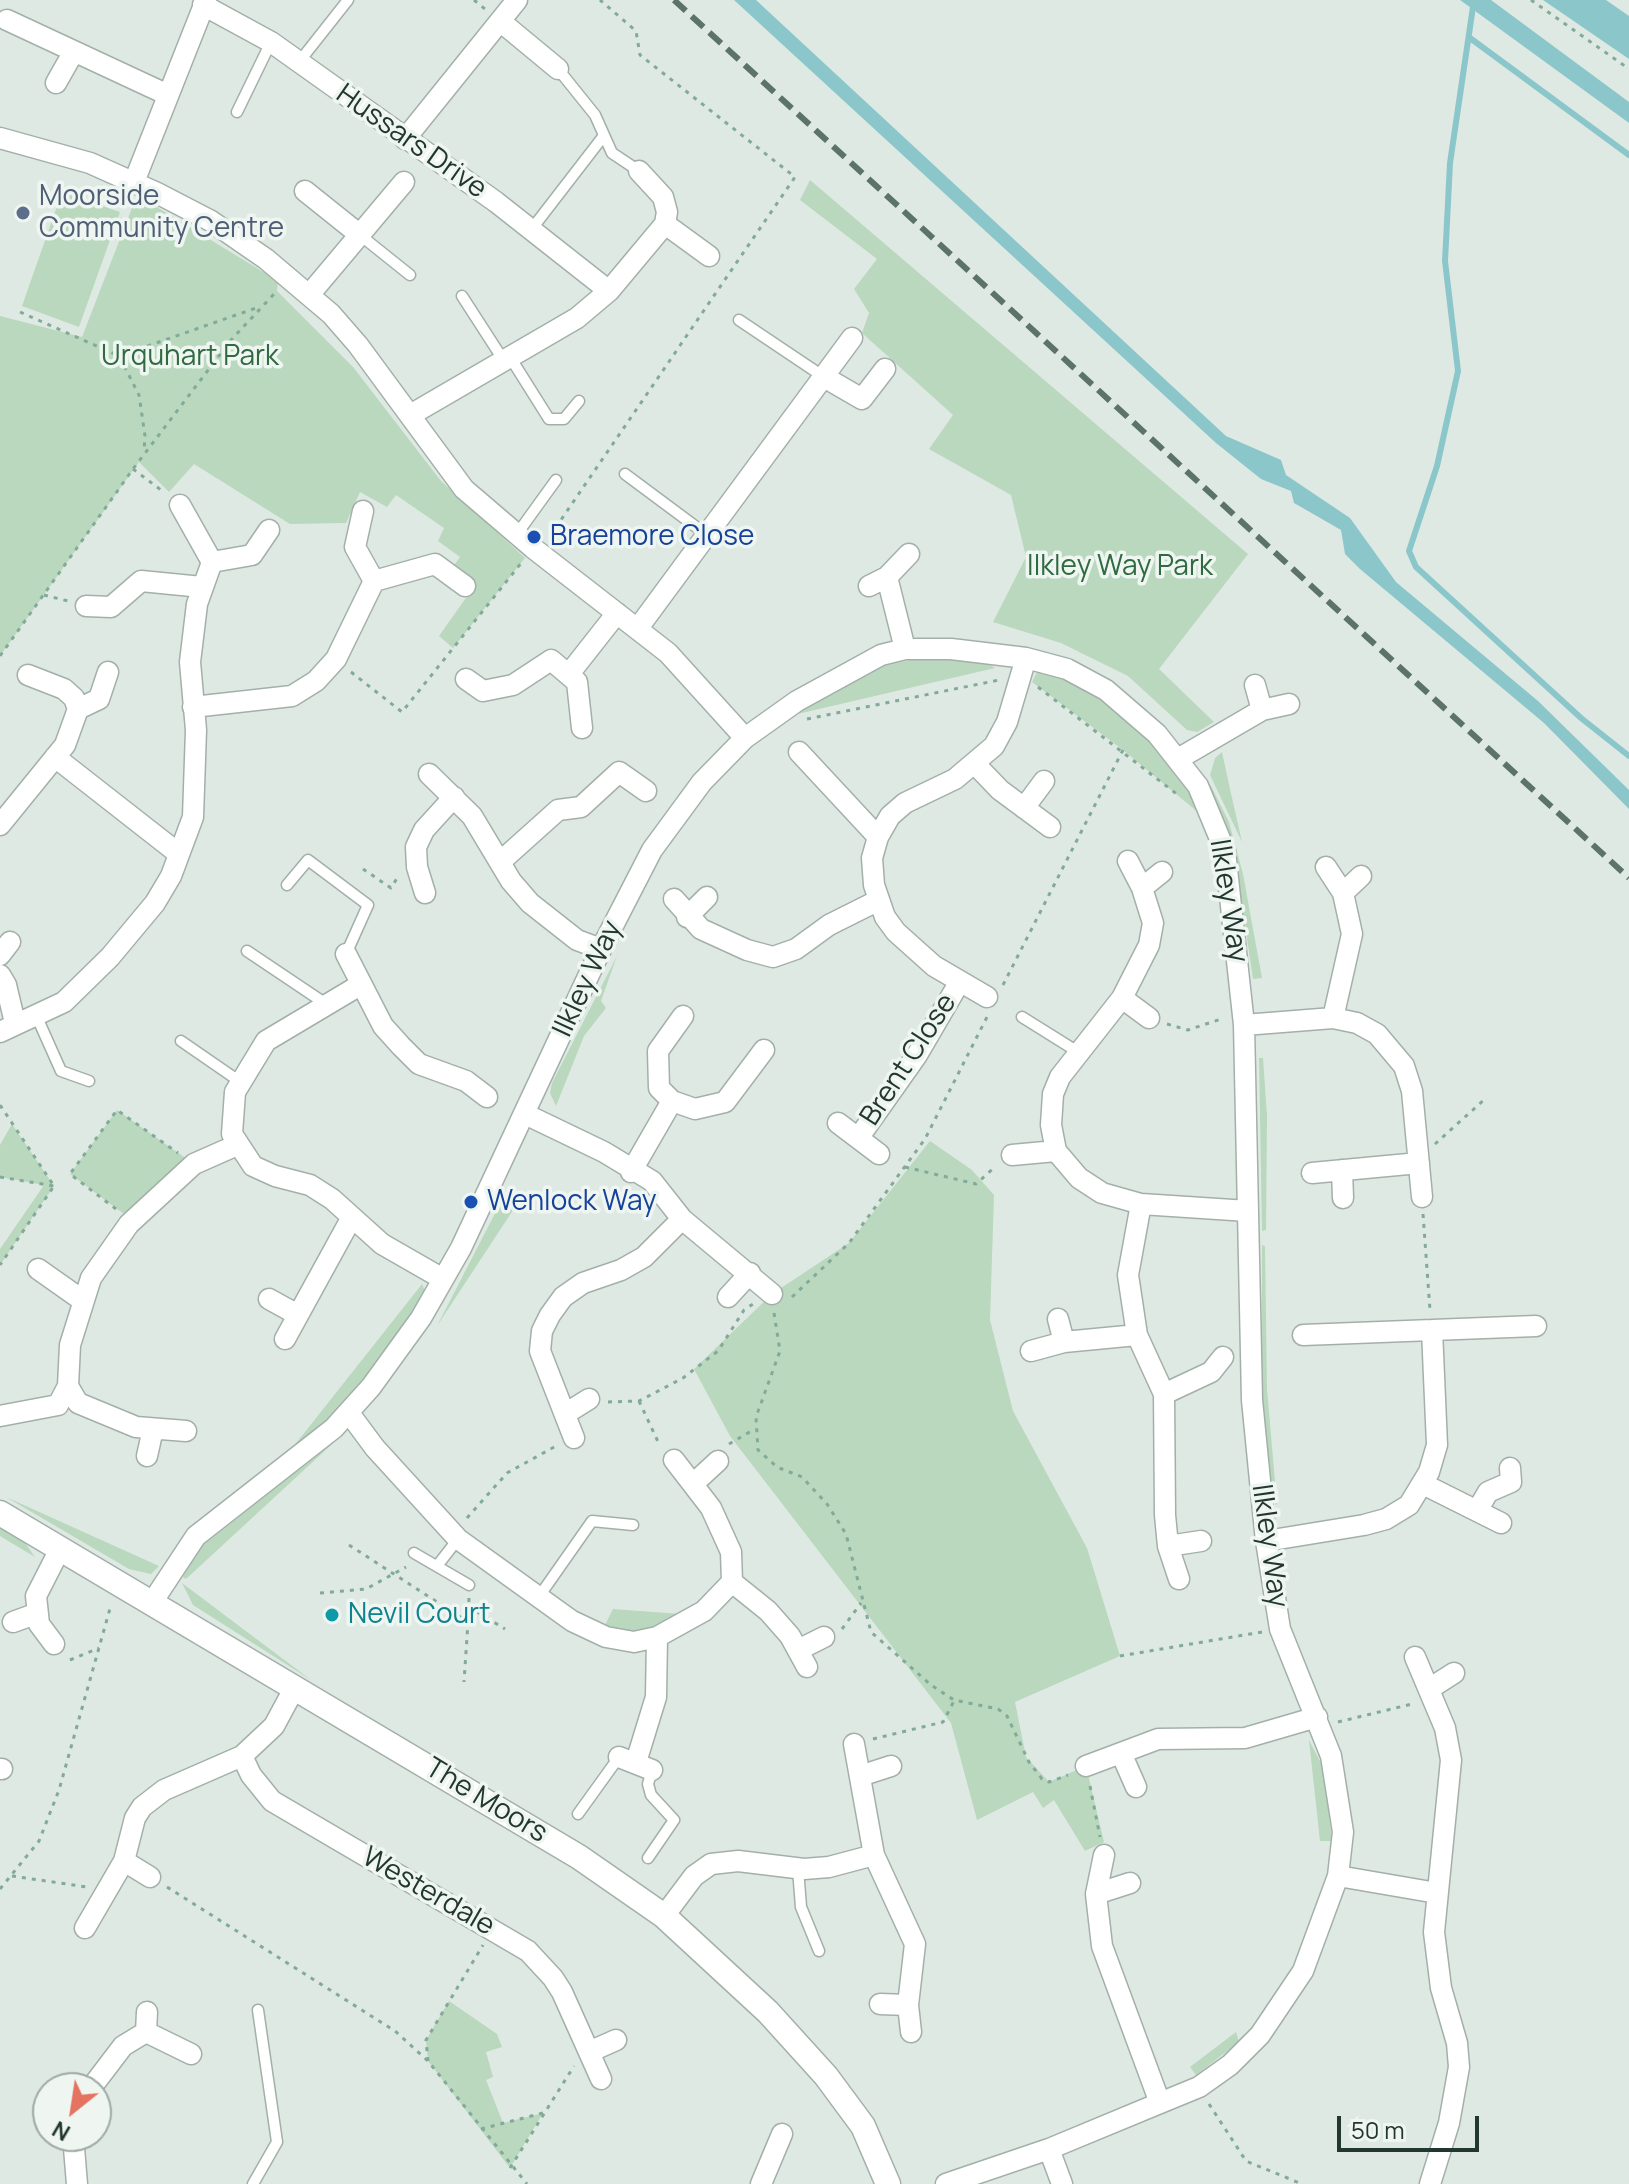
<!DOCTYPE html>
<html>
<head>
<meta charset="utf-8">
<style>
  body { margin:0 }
  #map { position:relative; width:1629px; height:2184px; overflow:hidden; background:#dfe9e3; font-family:Manrope,sans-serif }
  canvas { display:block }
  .north { position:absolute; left:32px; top:2072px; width:80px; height:80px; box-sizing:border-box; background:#eff6f2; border:2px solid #9daaa4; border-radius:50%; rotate:210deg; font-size:22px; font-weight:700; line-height:32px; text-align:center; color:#22372f }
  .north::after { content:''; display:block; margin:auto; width:28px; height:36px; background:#e57361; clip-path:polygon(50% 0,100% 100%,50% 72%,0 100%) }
  .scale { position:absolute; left:1337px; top:2116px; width:142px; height:36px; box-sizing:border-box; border:4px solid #22372f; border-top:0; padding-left:10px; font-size:24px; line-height:28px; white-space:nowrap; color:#22372f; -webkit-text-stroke:6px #eff6f2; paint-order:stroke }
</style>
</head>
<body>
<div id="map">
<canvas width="1629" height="2184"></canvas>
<div class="north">N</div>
<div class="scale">50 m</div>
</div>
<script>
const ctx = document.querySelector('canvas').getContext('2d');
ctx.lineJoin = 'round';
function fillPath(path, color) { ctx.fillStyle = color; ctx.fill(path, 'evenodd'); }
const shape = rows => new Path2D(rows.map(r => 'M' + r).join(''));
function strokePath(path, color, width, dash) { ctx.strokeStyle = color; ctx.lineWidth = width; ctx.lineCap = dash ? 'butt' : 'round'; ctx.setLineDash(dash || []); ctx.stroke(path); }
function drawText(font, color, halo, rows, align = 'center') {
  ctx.font = font + ' Manrope,sans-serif'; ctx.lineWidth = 7; ctx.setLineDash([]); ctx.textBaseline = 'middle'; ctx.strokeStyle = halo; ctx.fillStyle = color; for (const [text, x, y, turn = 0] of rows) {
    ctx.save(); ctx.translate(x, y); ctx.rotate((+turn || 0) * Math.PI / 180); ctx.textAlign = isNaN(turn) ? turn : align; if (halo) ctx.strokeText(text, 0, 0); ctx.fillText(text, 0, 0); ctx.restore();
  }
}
const green = shape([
  [810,180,1248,554,1159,669,1214,722,1197,732,1187,730,1128,676,1061,643,993,622,1026,557,1011,495,929,449,953,415,862,333,869,313,854,289,877,259,800,200],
  [62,192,120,212,79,327,22,306],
  [137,195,278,281,277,291,353,367,441,481,525,558,453,648,439,636,475,585,452,568,460,557,438,541,444,528,396,495,387,507,360,492,346,523,290,524,194,464,169,492,139,462,0,656,0,316,82,337],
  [927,656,979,658,995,668,789,716,868,670],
  [1049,665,1126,705,1217,828,1123,750,1032,682,1038,670],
  [1222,752,1230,789,1242,842,1210,775,1215,758],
  [1210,784,1229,822,1243,874,1262,978,1253,979,1237,871],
  [617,956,601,1001,606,1008,584,1036,556,1106,550,1093,552,1083],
  [1259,1058,1263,1058,1267,1116,1266,1230,1262,1231],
  [117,1110,194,1164,132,1220,70,1174],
  [12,1124,54,1186,0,1265,0,1249,44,1185,0,1177,0,1145],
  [930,1141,972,1170,994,1195,990,1320,1013,1411,1087,1548,1120,1656,1015,1702,1026,1757,1049,1782,1086,1766,1104,1842,1085,1851,1054,1800,1043,1808,1033,1792,977,1820,951,1723,730,1436,694,1369,772,1294,849,1243],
  [506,1192,519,1201,437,1326],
  [1262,1245,1265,1246,1267,1389,1277,1505,1270,1500,1262,1411],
  [422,1284,425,1291,423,1303,341,1409,286,1456],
  [343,1434,186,1579,183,1577,194,1552,219,1527],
  [6,1497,159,1566,151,1574,129,1569],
  [0,1527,25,1543,35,1557,0,1536],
  [182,1583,311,1680,193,1605],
  [613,1609,680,1614,648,1631,632,1632,605,1625],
  [1309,1740,1323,1767,1332,1841,1320,1841],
  [449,2001,497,2034,502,2047,486,2052,493,2077,486,2080,503,2123,543,2113,510,2168,428,2061,426,2040],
  [1236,2032,1239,2042,1196,2075,1190,2067]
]);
const water = shape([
  [734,0,756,0,1226,436,1281,460,1286,475,1350,518,1396,582,1538,701,1629,790,1629,809,1544,723,1360,569,1345,554,1341,530,1294,503,1291,491,1261,479,1216,443],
  [1460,0,1491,0,1629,102,1629,123],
  [1543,0,1606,0,1629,16,1629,59]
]);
const stream = shape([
  [1474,0,1450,163,1445,261,1458,371,1437,466,1409,551,1416,567,1581,718,1629,756],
  [1470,38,1629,155]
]);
const path = shape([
  [474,0,485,9],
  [1531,0,1629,69],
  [20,312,119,356,139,395,145,436,144,452],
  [119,356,259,307],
  [133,469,165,493],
  [550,536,795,177,640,55,636,31,600,0],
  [44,595,68,601],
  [0,656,133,469,231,340,275,293],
  [351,672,402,712,522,562],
  [1038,687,1178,795],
  [807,719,999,680],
  [363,869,391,888,399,875],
  [1003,985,1123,750],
  [1167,1024,1188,1030,1224,1018],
  [0,1105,54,1186,0,1265],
  [1435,1144,1486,1098],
  [905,1167,976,1184,996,1166],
  [0,1177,54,1186],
  [116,1209,70,1174,117,1110,178,1153],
  [1423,1214,1430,1310],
  [792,1297,849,1243,925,1139,987,1017],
  [774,1313,780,1351,756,1417,758,1450,777,1467,802,1477,827,1504,846,1534,871,1632,931,1685,954,1700,998,1709,1007,1716,1029,1762,1042,1779,1049,1782,1068,1775],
  [639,1401,660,1446],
  [608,1402,639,1401,683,1378,718,1351,744,1310,753,1304],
  [729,1444,753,1430],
  [467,1518,507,1473,556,1446],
  [349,1545,468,1622,464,1682],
  [320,1593,366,1589,406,1567],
  [469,1607,505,1629],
  [468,1622,469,1598],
  [842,1629,861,1603],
  [1120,1656,1262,1632],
  [70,1660,99,1648],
  [1338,1722,1412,1704],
  [873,1739,943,1722,954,1701],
  [1090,1786,1100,1837],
  [12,1876,87,1887],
  [167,1887,395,2031,428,2061,527,2184],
  [0,1889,39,1841,59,1790,111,1605],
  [428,2061,426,2040,483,1945],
  [1209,2104,1246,2161,1302,2184],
  [481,2129,543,2113],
  [510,2168,574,2066]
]);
const service = shape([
  [299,62,348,0],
  [558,69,595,115,612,153,639,171],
  [237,112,271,42],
  [531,230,602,138],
  [360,235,410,275],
  [462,296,504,361],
  [739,320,824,377],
  [510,357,549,419,564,419,579,401],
  [625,474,707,535],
  [517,534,556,480],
  [287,885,308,860,368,905,346,954],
  [247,951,326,1004],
  [36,1015,61,1071,89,1081],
  [1022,1017,1078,1052],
  [181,1041,239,1081],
  [414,1553,469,1585],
  [437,1566,458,1539],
  [538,1598,592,1521,633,1525],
  [578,1814,619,1757],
  [648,1858,674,1820,651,1795,648,1784,652,1770],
  [798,1869,801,1907,819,1951],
  [253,2184,277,2142,258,2010]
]);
const minor = shape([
  [203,5,271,42,496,202,609,291],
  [7,20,168,95],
  [500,21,558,69],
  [56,83,73,53],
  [0,138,90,163,157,193,211,221,266,259,331,314,358,345,464,489,533,548,668,653,745,738],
  [405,139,517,0],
  [134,182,206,0],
  [305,191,360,235],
  [665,224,709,256],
  [309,295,404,182],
  [824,377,862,399,885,369],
  [412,414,577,318,609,291,665,224,667,212,663,197,639,171],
  [212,562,252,555,269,530],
  [887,577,905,649],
  [374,581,435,564,465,586],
  [869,586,887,577,909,554],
  [86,606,111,607,141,581,202,587],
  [638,628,852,338],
  [569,674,617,613],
  [466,679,483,691,513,685,551,660,577,682,582,728],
  [1255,685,1262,710],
  [193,707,292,696,316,681,336,659,374,581,355,547,363,511],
  [78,709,99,699,108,672],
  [799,752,878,837],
  [55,757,179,854],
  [1178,759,1262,710,1289,704],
  [975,764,1000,790,1050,827],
  [429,774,472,816,511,881,530,903,577,940,601,949],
  [1024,808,1044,781],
  [0,825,65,745,78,709,74,698,64,689,28,675],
  [1128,861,1142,888,1153,923,1149,945,1122,998,1060,1077,1053,1094,1051,1125,1056,1151,1079,1178,1102,1193,1141,1204,1248,1211],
  [500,862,558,810,581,807,619,772,646,791],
  [1326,867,1343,893,1352,934,1333,1018],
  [1142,888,1162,872],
  [425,893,417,867,416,847,424,830,454,797],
  [1343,893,1361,876],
  [674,899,701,929,747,950,773,957,796,949,829,925,879,900],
  [687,917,707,897],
  [346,954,383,1026,401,1046,419,1064,466,1081,487,1097],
  [0,955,10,942],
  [0,975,6,985,15,1023],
  [360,985,266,1041,235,1092,232,1134,253,1166,275,1176,310,1185,332,1199,382,1244,443,1279],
  [987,997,934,966,896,932,885,917,874,885,872,858,878,837,890,816,905,803,955,779,994,746,1007,722,1026,658],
  [1122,998,1149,1018],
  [683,1016,658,1051,659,1088,672,1101,695,1109,725,1102,764,1050],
  [1244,1025,1333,1018,1357,1023,1377,1034,1404,1066,1412,1091,1422,1197],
  [0,1032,64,1002,110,957,155,903,171,876,193,817,196,730,190,662,197,604,212,562,180,505],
  [525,1114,604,1152,652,1181,682,1219,772,1294],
  [838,1123,879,1154],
  [859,1137,917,1055,959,983],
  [1012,1155,1056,1151],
  [1342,1170,1343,1198],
  [631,1172,672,1101],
  [1312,1173,1419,1163],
  [1141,1204,1128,1275,1137,1335,1164,1394,1165,1515,1168,1546,1179,1579],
  [38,1269,82,1300],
  [728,1297,750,1273],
  [269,1299,298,1315],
  [1058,1319,1064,1342],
  [1303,1335,1536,1326],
  [285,1339,352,1217],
  [1031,1351,1064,1342,1137,1335],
  [1164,1394,1211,1372,1223,1357],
  [349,1413,375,1448,458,1539,572,1621,606,1637,634,1642,657,1637,704,1611,732,1582],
  [565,1414,589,1399],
  [0,1416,58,1405,68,1386],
  [186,1431,136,1427,78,1403,68,1386,70,1345,91,1278,129,1224,194,1164,237,1145],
  [574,1438,540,1351,542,1331,550,1315,563,1297,583,1283,621,1270,644,1257,682,1219],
  [147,1456,153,1429],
  [674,1460,711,1508,731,1552,732,1582,768,1611,790,1636,807,1667],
  [693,1484,718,1461],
  [1423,1484,1501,1523],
  [1477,1511,1488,1492,1511,1482,1510,1468],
  [1266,1541,1364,1525,1386,1519,1409,1505,1429,1472,1437,1445,1432,1330],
  [1168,1546,1201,1541],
  [151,1604,196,1536,334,1428,371,1387,421,1318,461,1248,601,949,652,850,702,782,745,738,797,701,881,655,905,649,951,649,1026,658,1067,669,1106,690,1157,734,1198,786,1225,851,1244,1025,1252,1400,1266,1541,1280,1629,1331,1756,1343,1832,1338,1876,1303,1971,1260,2035,1230,2065,1199,2087,1160,2103,1049,2149,946,2184],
  [13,1622,35,1614],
  [54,1644,39,1624,36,1596,60,1549],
  [798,1650,824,1637],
  [1415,1657,1445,1728,1451,1760,1434,1932,1441,1988,1457,2043,1459,2067,1449,2123,1430,2184],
  [1429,1689,1454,1673],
  [854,1744,874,1855,915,1944,908,2005,911,2032],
  [1121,1753,1136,1787],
  [242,1756,251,1775,272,1801,528,1951,553,1978,562,1992,601,2079],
  [619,1757,652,1770],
  [636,1762,656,1697,657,1637],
  [1086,1766,1158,1739,1245,1738,1317,1717],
  [0,1769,2,1769],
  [860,1776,891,1766],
  [1104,1855,1096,1894,1102,1946,1160,2103],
  [124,1861,150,1877],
  [1338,1876,1437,1893],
  [1096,1894,1130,1883],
  [664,1916,694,1876,711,1864,738,1861,804,1869,829,1867,874,1855],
  [85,1928,124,1861,135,1818,142,1807,164,1790,242,1756,274,1726,295,1687],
  [880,2004,908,2005],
  [147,2012,146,2032,191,2054],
  [589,2052,616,2040],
  [91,2088,123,2046,146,2032],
  [73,2136,77,2184],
  [1049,2149,1062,2184],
  [761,2184,782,2134]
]);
const tertiary = shape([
  [0,1513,579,1857,664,1916,768,2012,826,2076,863,2126,888,2184]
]);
const rail = shape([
  [674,0,1629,878]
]);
const markers = [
  [23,213,8,"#5c6f8a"],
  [534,537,8,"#1a4fb4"],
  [471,1202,8,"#1a4fb4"],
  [332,1615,8,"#0f9aa8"]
];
const streetNames = [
  ["Hussars Drive",411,142,35],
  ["Ilkley Way",1228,901,81],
  ["Ilkley Way",588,979,-65],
  ["Brent Close",909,1060,-57],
  ["Ilkley Way",1269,1546,82],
  ["The Moors",486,1801,31],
  ["Westerdale",428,1892,30]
];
const serviceNames = [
  ["Moorside",39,197],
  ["Community Centre",39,229]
];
const parkNames = [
  ["Urquhart Park",190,357],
  ["Ilkley Way Park",1120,567]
];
const transitNames = [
  ["Braemore Close",550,537],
  ["Wenlock Way",487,1202]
];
const cultureNames = [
  ["Nevil Court",348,1615]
];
fillPath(green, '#b9d8be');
fillPath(water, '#8bc7ca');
strokePath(stream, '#8bc7ca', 6);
strokePath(service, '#a3b0a9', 13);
strokePath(minor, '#a3b0a9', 23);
strokePath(tertiary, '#a3b0a9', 27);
strokePath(path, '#82aa99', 3, [4, 6]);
strokePath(service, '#fff', 10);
strokePath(minor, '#fff', 20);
strokePath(tertiary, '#fff', 24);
strokePath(rail, '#5c736a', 6, [16, 8]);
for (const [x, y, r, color] of markers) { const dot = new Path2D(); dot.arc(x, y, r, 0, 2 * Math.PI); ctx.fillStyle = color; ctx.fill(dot); strokePath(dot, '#eff6f2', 3); }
drawText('28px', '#22372f', '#eff6f2', streetNames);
drawText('28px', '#4e5e75', '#eff6f2', serviceNames, 'left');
drawText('28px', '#306a40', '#eff6f2', parkNames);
drawText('28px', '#164399', '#eff6f2', transitNames, 'left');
drawText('28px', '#0d838f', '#eff6f2', cultureNames, 'left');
</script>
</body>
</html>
